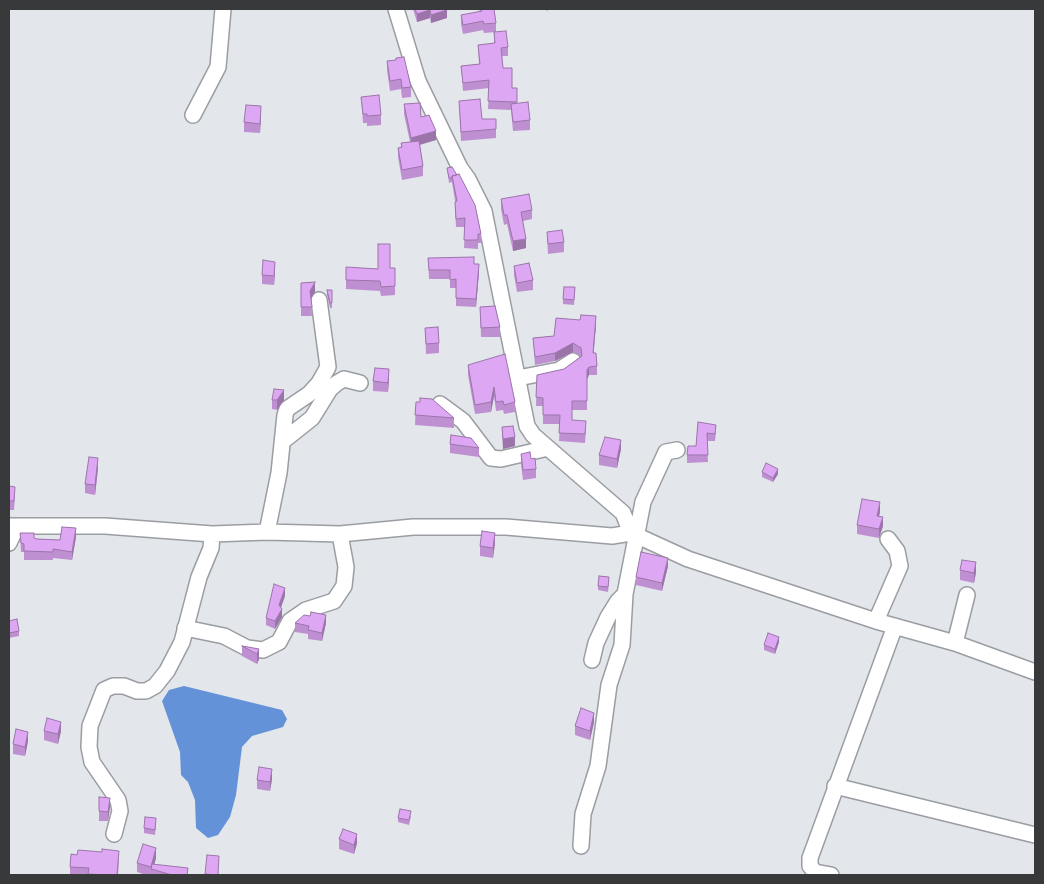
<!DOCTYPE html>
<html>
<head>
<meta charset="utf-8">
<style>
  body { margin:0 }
  #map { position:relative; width:1044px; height:884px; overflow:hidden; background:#e3e6eb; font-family:Jost,sans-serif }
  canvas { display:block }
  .frame { position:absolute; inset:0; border:10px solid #37393b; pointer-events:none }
</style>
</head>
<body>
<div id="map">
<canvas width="1044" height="884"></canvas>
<div class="frame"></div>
</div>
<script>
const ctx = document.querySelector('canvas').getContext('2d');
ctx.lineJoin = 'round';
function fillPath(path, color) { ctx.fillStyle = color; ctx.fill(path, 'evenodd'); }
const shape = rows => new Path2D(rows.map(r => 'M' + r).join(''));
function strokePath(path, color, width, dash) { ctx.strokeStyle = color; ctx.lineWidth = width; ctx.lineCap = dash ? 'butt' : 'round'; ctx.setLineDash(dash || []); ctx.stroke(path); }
const water = shape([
  [184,686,282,710,287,719,283,727,252,736,242,747,236,795,230,817,218,835,208,838,196,828,195,800,188,782,181,775,180,752,162,701,169,690]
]);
const path = shape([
  [546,10,548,9]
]);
const minor = shape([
  [396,9,418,81,460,168,468,179,484,211,527,426,533,435,623,513,631,533],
  [193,115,218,67,223,9],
  [518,378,559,370,573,361],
  [440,404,463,421,491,458,501,459,548,448],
  [283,441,312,418,330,389,337,383,344,379,360,383],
  [9,526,105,526,212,534,267,532,340,534,413,527,506,527,612,536,631,533,688,559,876,621,955,643,1035,672],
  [267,532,279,473,285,415,287,409,309,394,319,383,328,367,319,300],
  [9,543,17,526],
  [876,621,900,566,897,551,888,539],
  [185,628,224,636,247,648,263,650,279,642,290,621,306,610,334,601,344,586,346,567,340,534],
  [955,643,967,595],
  [592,660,596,643,608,617,618,601,625,594,643,502,666,452,677,450],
  [835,786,1035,835],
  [114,834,120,811,118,800,92,762,89,747,90,726,104,690,113,686,124,686,137,691,146,691,155,686,167,671,182,642,199,577,211,548,212,534],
  [581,846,583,814,598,766,609,685,622,645,625,594],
  [831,875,815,872,810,866,810,858,895,626]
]);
const wall = shape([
  [413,9,447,9,447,18,431,23,430,18,417,22],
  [479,9,494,9,496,23,496,32,484,33,483,30,463,34,461,24,461,15,480,12],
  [494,32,508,47,508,56,502,56,503,68,512,88,517,88,517,103,530,120,530,130,513,131,511,110,488,109,489,88,463,91,461,66,479,64,478,45,494,43],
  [387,61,411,87,411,97,402,98,401,89,390,91,387,70],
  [361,97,381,115,381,125,367,126,367,123,363,123],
  [459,101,482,119,496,119,496,138,461,141],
  [404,104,421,117,436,140,420,145,423,166,423,176,402,180,398,157,398,148,401,147,401,143,410,142,404,114],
  [261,116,260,133,244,132,244,122],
  [447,168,481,234,481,243,478,243,478,249,464,248,465,227,456,227,455,210,455,201,452,182,449,183],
  [501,199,532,210,532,219,523,221,526,248,513,251,507,224,504,225,501,209],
  [547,232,564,242,564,252,548,254],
  [428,258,474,264,479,272,476,307,456,306,456,288,450,288,450,279,429,279],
  [514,266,533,280,533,290,517,292,514,275],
  [346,267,378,269,395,268,395,295,381,296,380,291,346,289],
  [275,271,274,285,262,284,262,275],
  [301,283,315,292,311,299,312,316,301,316],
  [575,287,574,305,563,304,563,299],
  [327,290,332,290,332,308,330,308,327,295],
  [480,307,500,327,500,337,481,337],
  [596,325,593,353,597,366,597,375,589,375,587,379,587,410,572,410,572,420,586,430,585,443,559,441,560,424,543,424,543,406,536,406,537,375,564,369,581,356,573,352,555,361,535,365,533,338,554,336],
  [425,328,439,343,439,353,426,354],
  [468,365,515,402,515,412,504,414,503,410,496,411,494,396,491,412,475,414,468,375],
  [389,379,388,392,373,391,373,381],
  [272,400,284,400,277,410,272,409],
  [416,402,454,418,454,428,415,425],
  [698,422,716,432,715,441,707,441,708,462,687,463,687,455,696,446],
  [502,427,515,446,503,449,502,437],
  [450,444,479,448,479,457,450,453],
  [621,449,617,468,599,465,599,455],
  [521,454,531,459,536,469,536,478,523,480,521,464],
  [98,468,95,495,85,493,85,484],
  [762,472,778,474,773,482,762,477],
  [9,486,15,496,14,510,9,510],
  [880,512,879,516,883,526,879,538,857,534,857,525],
  [20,533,37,539,60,540,76,537,72,560,53,558,53,560,24,560,24,552,21,552],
  [495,543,493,558,480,556,480,546],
  [668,566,662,591,636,585,636,577],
  [960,570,976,572,974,583,960,580],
  [609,582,608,592,598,590,598,586],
  [285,596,281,607,282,617,275,629,266,625,266,618],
  [9,621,19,631,19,636,9,638],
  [295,623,326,623,322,641,308,639,308,634,295,632],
  [779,642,775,654,764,650,764,645],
  [242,646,259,649,259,659,257,664,242,656],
  [594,722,590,740,575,735,575,726],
  [44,731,61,731,58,744,44,740],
  [28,741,25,756,13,754,13,744],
  [272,779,270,791,257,789,257,780],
  [110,807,108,821,99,821,99,811],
  [411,816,409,825,398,822,398,818],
  [156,823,155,835,144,833,144,828],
  [339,839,357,843,354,854,339,849],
  [156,858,154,865,188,875,151,875,151,874,151,875,146,875,137,872,137,863],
  [119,860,118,875,70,875,70,867]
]);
const shadedWall = shape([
  [430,10,430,18,417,22,417,14],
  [447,10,447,18,431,23,431,15],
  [261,106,261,116,260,133,260,124],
  [436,131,436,140,411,147,411,138],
  [526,239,526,248,513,251,513,241],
  [275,262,275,271,274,285,274,276],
  [479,264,479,272,476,307,476,299],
  [315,282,315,292,310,301,310,291],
  [596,316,596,325,593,361,593,353],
  [573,343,573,352,555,361,555,353],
  [589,367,589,375,587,379,587,410,587,370],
  [389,369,389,379,388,392,388,383],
  [494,387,494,396,491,412,491,402],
  [284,390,284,400,277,410,277,400],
  [515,437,515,446,503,449,503,439],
  [621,440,621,449,617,468,617,459],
  [98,458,98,468,95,495,95,485],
  [778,469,778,474,773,482,773,478],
  [880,502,880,512,877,525,877,516],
  [883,517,883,526,879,538,879,529],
  [76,528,76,537,72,560,72,552],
  [495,533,495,543,493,558,493,548],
  [668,558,668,566,662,591,662,583],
  [976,562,976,572,974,583,974,573],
  [285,588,285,596,279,613,279,605],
  [282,609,282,617,275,629,275,621],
  [326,615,326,623,322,641,322,633],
  [779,637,779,642,775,654,775,649],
  [259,649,259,659,257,664,257,654],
  [594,713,594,722,590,740,590,731],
  [61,722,61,731,58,744,58,734],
  [28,732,28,741,25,756,25,747],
  [272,769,272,779,270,791,270,782],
  [110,798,110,807,108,821,108,812],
  [357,834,357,843,354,854,354,845],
  [156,848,156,858,153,869,151,869,151,875,151,867]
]);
const building = shape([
  [415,9,447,9,447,10,431,15,430,10,417,14,415,9],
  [481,9,494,9,496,23,484,24,483,21,463,25,461,15,482,11,481,9],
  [506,31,508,47,501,48,503,68,512,68,512,88,517,88,517,102,488,101,489,80,463,83,461,66,480,64,478,45,495,43,494,32,506,31],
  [404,57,411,87,402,88,401,79,390,81,387,61,396,60,396,58,404,57],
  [379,95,381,115,367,116,367,114,363,114,361,97,379,95],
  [480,99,482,119,496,119,496,129,461,132,459,101,480,99],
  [528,102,530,120,513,122,511,104,528,102],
  [420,103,421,117,429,115,436,131,411,138,404,104,420,103],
  [246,105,261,106,260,124,244,122,246,105],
  [419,141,423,166,402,170,398,148,402,147,401,143,419,141],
  [452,167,457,175,452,176,452,178,449,178,447,168,452,167],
  [459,174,475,205,481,234,478,234,478,240,464,240,465,218,456,219,455,202,457,201,452,176,459,174],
  [529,194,532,210,521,212,526,239,513,241,507,215,504,215,501,199,529,194],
  [562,230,564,242,548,244,547,232,562,230],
  [378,244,390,244,390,268,395,268,395,286,381,287,380,281,346,280,346,267,378,269,378,244],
  [474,257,474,264,479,264,476,299,456,298,456,279,450,280,450,270,429,270,428,258,474,257],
  [263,260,275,262,274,276,262,275,263,260],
  [529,263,533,280,517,283,514,266,529,263],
  [315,282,310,291,312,307,301,307,301,283,315,282],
  [564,287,575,287,574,300,563,299,564,287],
  [327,290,332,290,332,303,330,303,327,290],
  [495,306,500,327,481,328,480,307,495,306],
  [581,315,596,316,593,353,596,353,597,366,589,367,587,370,587,401,572,401,572,420,586,421,585,434,559,433,560,415,543,415,543,398,536,397,537,375,564,369,582,356,581,348,573,343,555,353,535,357,533,338,554,336,556,318,580,320,581,315],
  [438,327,439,343,426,344,425,328,438,327],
  [505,354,515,402,504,405,503,401,496,402,494,387,491,402,475,405,468,365,505,354],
  [375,368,389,369,388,383,373,381,375,368],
  [274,389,284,390,277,400,272,400,274,389],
  [420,398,432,399,454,418,415,415,416,402,420,402,420,398],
  [698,422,716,425,715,434,707,433,708,455,687,455,688,446,696,446,698,422],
  [513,426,515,437,503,439,502,427,513,426],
  [451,435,471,438,479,448,450,444,451,435],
  [605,437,621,440,617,459,599,455,605,437],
  [530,452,531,459,535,458,536,469,523,470,521,454,530,452],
  [89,457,98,458,95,485,85,484,89,457],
  [766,463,778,469,773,478,762,472,766,463],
  [9,486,15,487,14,501,9,501,9,486],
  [862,499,880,502,877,516,883,517,879,529,857,525,862,499],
  [62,527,76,528,72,552,53,549,53,552,24,551,24,544,21,543,20,533,34,533,34,538,37,539,60,540,62,527],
  [482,531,495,533,493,548,480,546,482,531],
  [641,552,668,558,662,583,636,577,641,552],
  [962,560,976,562,974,573,960,570,962,560],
  [599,576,609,577,608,587,598,586,599,576],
  [274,584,285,588,279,605,282,609,275,621,266,618,274,584],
  [311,612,326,615,322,633,308,630,309,626,295,623,304,615,310,616,311,612],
  [17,619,19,631,9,633,9,621,17,619],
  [768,633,779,637,775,649,764,645,768,633],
  [242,646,259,649,257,654,242,646],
  [581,708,594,713,590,731,575,726,581,708],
  [47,718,61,722,58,734,44,731,47,718],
  [16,729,28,732,25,747,13,744,16,729],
  [259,767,272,769,270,782,257,780,259,767],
  [99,797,110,798,108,812,99,811,99,797],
  [400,809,411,811,409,820,398,818,400,809],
  [145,817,156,818,155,830,144,828,145,817],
  [343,829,357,834,354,845,339,839,343,829],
  [143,844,156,848,151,867,137,863,143,844],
  [102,849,119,851,117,875,104,875,88,874,89,868,70,867,71,854,77,855,78,850,102,852,102,849],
  [207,855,219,856,218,875,205,874,207,855],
  [152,864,188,868,187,875,172,875,151,869,152,864]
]);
fillPath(water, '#6492d9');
strokePath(minor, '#9a9da2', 18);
strokePath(path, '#aaadb1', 2.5, [2.5, 4]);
strokePath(minor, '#fff', 15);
fillPath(wall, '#bf90d1');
fillPath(shadedWall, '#9b75aa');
fillPath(building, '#dea7f3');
strokePath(building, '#9b75aa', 1);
</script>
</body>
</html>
